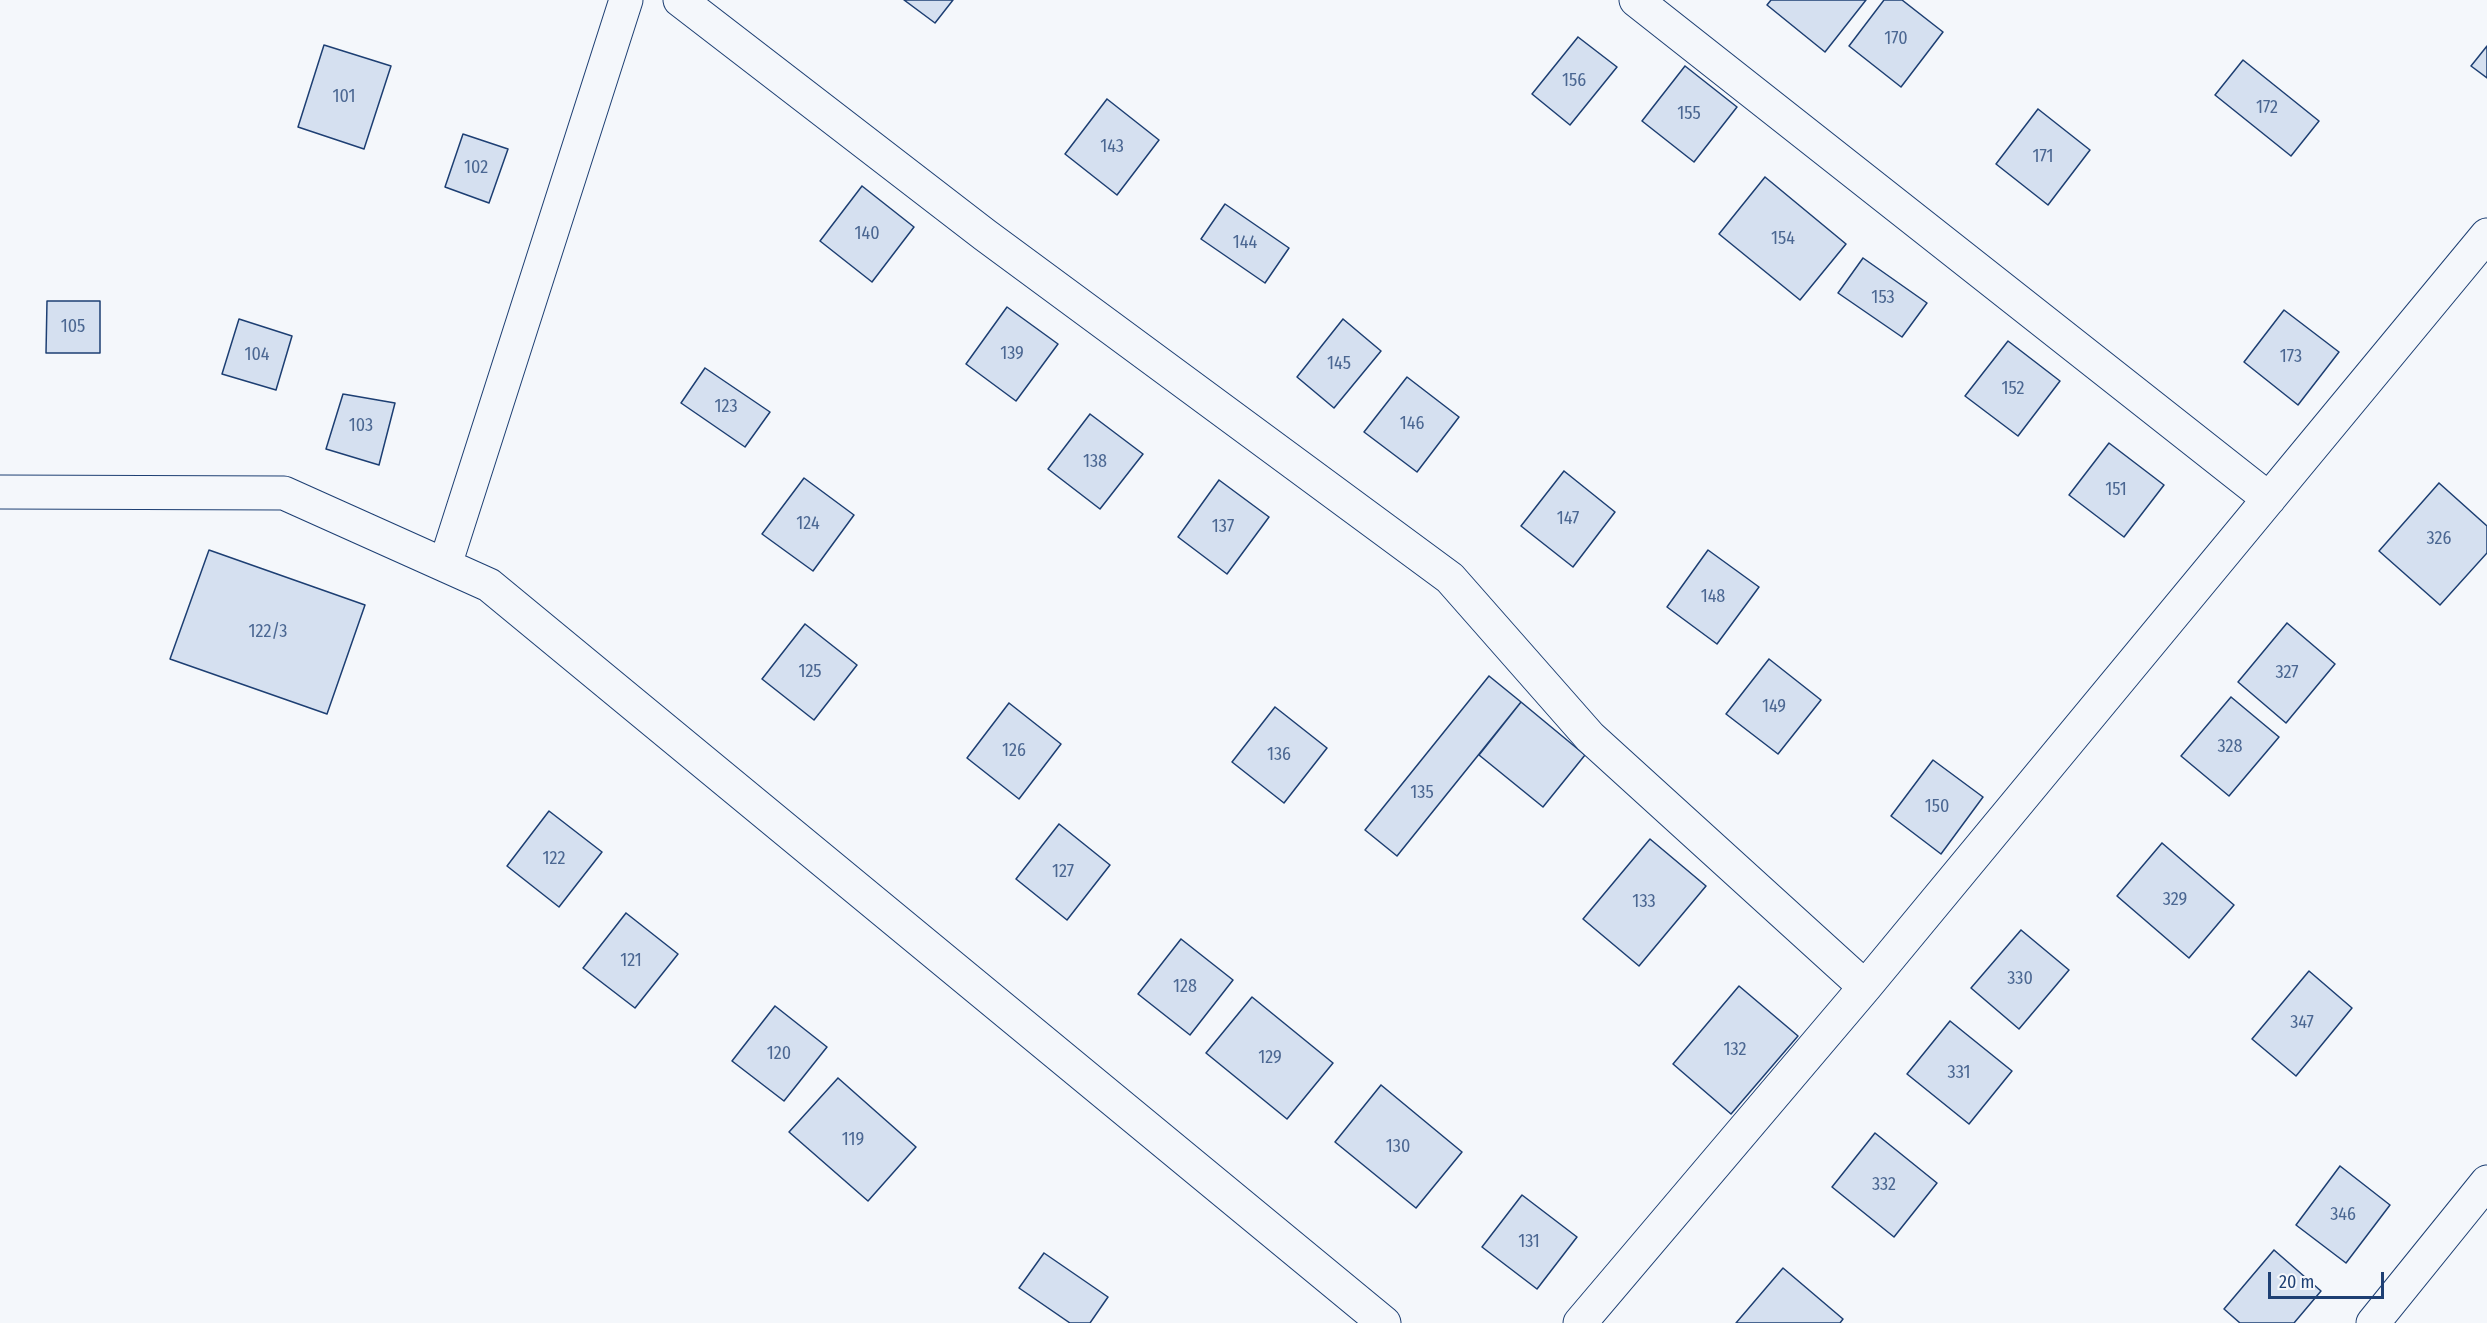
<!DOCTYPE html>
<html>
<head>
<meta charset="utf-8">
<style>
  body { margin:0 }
  #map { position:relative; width:2487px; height:1323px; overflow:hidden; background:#f4f7fb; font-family:"Fira Sans Condensed",sans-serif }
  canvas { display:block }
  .scale { position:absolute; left:2268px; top:1272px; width:116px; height:27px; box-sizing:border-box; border:3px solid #1d3f73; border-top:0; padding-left:8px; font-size:18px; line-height:21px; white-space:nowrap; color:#1d3f73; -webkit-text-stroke:4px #f4f7fb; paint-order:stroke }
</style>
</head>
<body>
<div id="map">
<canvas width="2487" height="1323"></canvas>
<div class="scale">20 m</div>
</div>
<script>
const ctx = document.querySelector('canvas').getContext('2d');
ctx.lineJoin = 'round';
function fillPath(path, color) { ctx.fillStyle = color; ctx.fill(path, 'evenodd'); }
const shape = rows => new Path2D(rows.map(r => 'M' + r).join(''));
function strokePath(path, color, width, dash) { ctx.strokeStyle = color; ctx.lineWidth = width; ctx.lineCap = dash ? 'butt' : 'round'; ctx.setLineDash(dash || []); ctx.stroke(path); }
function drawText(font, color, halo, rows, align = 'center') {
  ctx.font = font + ' "Fira Sans Condensed",sans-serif'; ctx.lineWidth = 4.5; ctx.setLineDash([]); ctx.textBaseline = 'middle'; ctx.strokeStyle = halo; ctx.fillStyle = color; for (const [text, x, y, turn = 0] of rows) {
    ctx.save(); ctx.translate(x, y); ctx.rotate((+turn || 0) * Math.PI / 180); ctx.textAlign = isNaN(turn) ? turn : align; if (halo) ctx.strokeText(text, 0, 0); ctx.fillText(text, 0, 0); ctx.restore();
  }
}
const building = shape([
  [904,0,953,0,935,23,904,0],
  [1771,0,1866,0,1825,52,1767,5,1771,0],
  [1884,0,1902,0,1943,32,1901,87,1849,46,1884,0],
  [1578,37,1617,67,1570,125,1532,94,1578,37],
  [324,45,391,66,364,149,298,127,324,45],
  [2487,46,2487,78,2471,66,2487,46],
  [2243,60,2319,121,2291,156,2215,95,2243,60],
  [1685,66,1737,107,1694,162,1642,121,1685,66],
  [1107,99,1159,140,1117,195,1065,154,1107,99],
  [2038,109,2090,150,2048,205,1996,164,2038,109],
  [463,134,508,149,489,203,445,187,463,134],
  [1765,177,1846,244,1800,300,1719,234,1765,177],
  [862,186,914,227,872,282,820,241,862,186],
  [1225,204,1289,248,1265,283,1201,239,1225,204],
  [1863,258,1927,303,1902,337,1838,293,1863,258],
  [47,301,100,301,100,353,46,353,47,301],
  [1007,307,1058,344,1016,401,966,364,1007,307],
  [2284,310,2339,352,2298,405,2244,362,2284,310],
  [239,319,292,336,276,390,222,374,239,319],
  [1343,319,1381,351,1334,408,1297,377,1343,319],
  [2008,341,2060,381,2018,436,1965,396,2008,341],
  [705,368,770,412,745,447,681,403,705,368],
  [1407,377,1459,417,1417,472,1364,432,1407,377],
  [343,394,395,403,379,465,326,449,343,394],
  [1090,414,1143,454,1100,509,1048,469,1090,414],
  [2109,443,2164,485,2124,537,2069,495,2109,443],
  [1564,471,1615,512,1573,567,1521,526,1564,471],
  [804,478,854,515,813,571,762,534,804,478],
  [1219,480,1269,517,1227,574,1178,537,1219,480],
  [2439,483,2487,526,2487,553,2440,605,2379,551,2439,483],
  [209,550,365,605,327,714,170,659,209,550],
  [1708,550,1759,587,1717,644,1667,607,1708,550],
  [2287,623,2335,664,2286,723,2238,682,2287,623],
  [805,624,857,665,814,720,762,679,805,624],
  [1769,659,1821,700,1778,754,1726,714,1769,659],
  [1489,676,1521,702,1397,856,1365,830,1489,676],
  [2231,697,2279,737,2229,796,2181,756,2231,697],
  [1521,702,1585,755,1543,807,1479,755,1521,702],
  [1009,703,1061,744,1019,799,967,758,1009,703],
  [1275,707,1327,748,1284,803,1232,762,1275,707],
  [1933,760,1983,797,1941,854,1891,816,1933,760],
  [549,811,602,852,559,907,507,866,549,811],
  [1059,824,1110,865,1067,920,1016,879,1059,824],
  [1650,839,1706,886,1639,966,1583,919,1650,839],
  [2162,843,2234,905,2189,958,2117,896,2162,843],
  [626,913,678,954,635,1008,583,968,626,913],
  [2021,930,2069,970,2019,1029,1971,988,2021,930],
  [1181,939,1233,980,1190,1035,1138,994,1181,939],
  [2309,971,2352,1008,2296,1076,2252,1039,2309,971],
  [1739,986,1798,1036,1731,1114,1673,1064,1739,986],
  [1252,997,1333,1063,1287,1119,1206,1053,1252,997],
  [775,1006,827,1047,784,1101,732,1061,775,1006],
  [1950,1021,2012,1071,1969,1124,1907,1074,1950,1021],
  [838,1078,916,1147,868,1201,789,1132,838,1078],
  [1381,1085,1462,1152,1416,1208,1335,1142,1381,1085],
  [1875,1133,1937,1183,1894,1237,1832,1187,1875,1133],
  [2340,1166,2390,1205,2346,1263,2296,1225,2340,1166],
  [1522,1195,1577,1237,1537,1289,1482,1247,1522,1195],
  [2274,1250,2321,1291,2294,1323,2240,1323,2224,1309,2274,1250],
  [1044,1253,1108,1297,1090,1323,1070,1323,1019,1288,1044,1253],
  [1783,1268,1843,1319,1840,1323,1736,1323,1783,1268]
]);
const minor = shape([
  [680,0,985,235,1450,578,1590,737,1865,987],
  [1636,0,2269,499],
  [0,492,284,493,489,585,1384,1323],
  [445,565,626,0],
  [1580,1323,1865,987,2487,235],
  [2373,1323,2487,1182]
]);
const numberNames = [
  ["170",1896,39],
  ["156",1574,81],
  ["101",344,97],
  ["172",2267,108],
  ["155",1689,114],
  ["143",1112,147],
  ["171",2043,157],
  ["102",476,168],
  ["140",867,234],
  ["154",1783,239],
  ["144",1245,243],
  ["153",1883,298],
  ["105",73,327],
  ["139",1012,354],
  ["104",257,355],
  ["173",2291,357],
  ["145",1339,364],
  ["152",2013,389],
  ["123",726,407],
  ["146",1412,424],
  ["103",361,426],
  ["138",1095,462],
  ["151",2116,490],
  ["147",1568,519],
  ["124",808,524],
  ["137",1223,527],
  ["326",2439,539],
  ["148",1713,597],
  ["122/3",268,632],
  ["125",810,672],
  ["327",2287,673],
  ["149",1774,707],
  ["328",2230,747],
  ["126",1014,751],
  ["136",1279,755],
  ["135",1422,793],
  ["150",1937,807],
  ["122",554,859],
  ["127",1063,872],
  ["329",2175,900],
  ["133",1644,902],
  ["121",631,961],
  ["330",2020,979],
  ["128",1185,987],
  ["347",2302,1023],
  ["132",1735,1050],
  ["120",779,1054],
  ["129",1270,1058],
  ["331",1959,1073],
  ["119",853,1140],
  ["130",1398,1147],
  ["332",1884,1185],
  ["346",2343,1215],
  ["131",1529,1242]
];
fillPath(building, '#d5e0f0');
strokePath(building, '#1d3f73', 1.5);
strokePath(minor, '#1d3f73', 35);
strokePath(minor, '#f4f7fb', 33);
drawText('18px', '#4b6792', null, numberNames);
</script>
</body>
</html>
